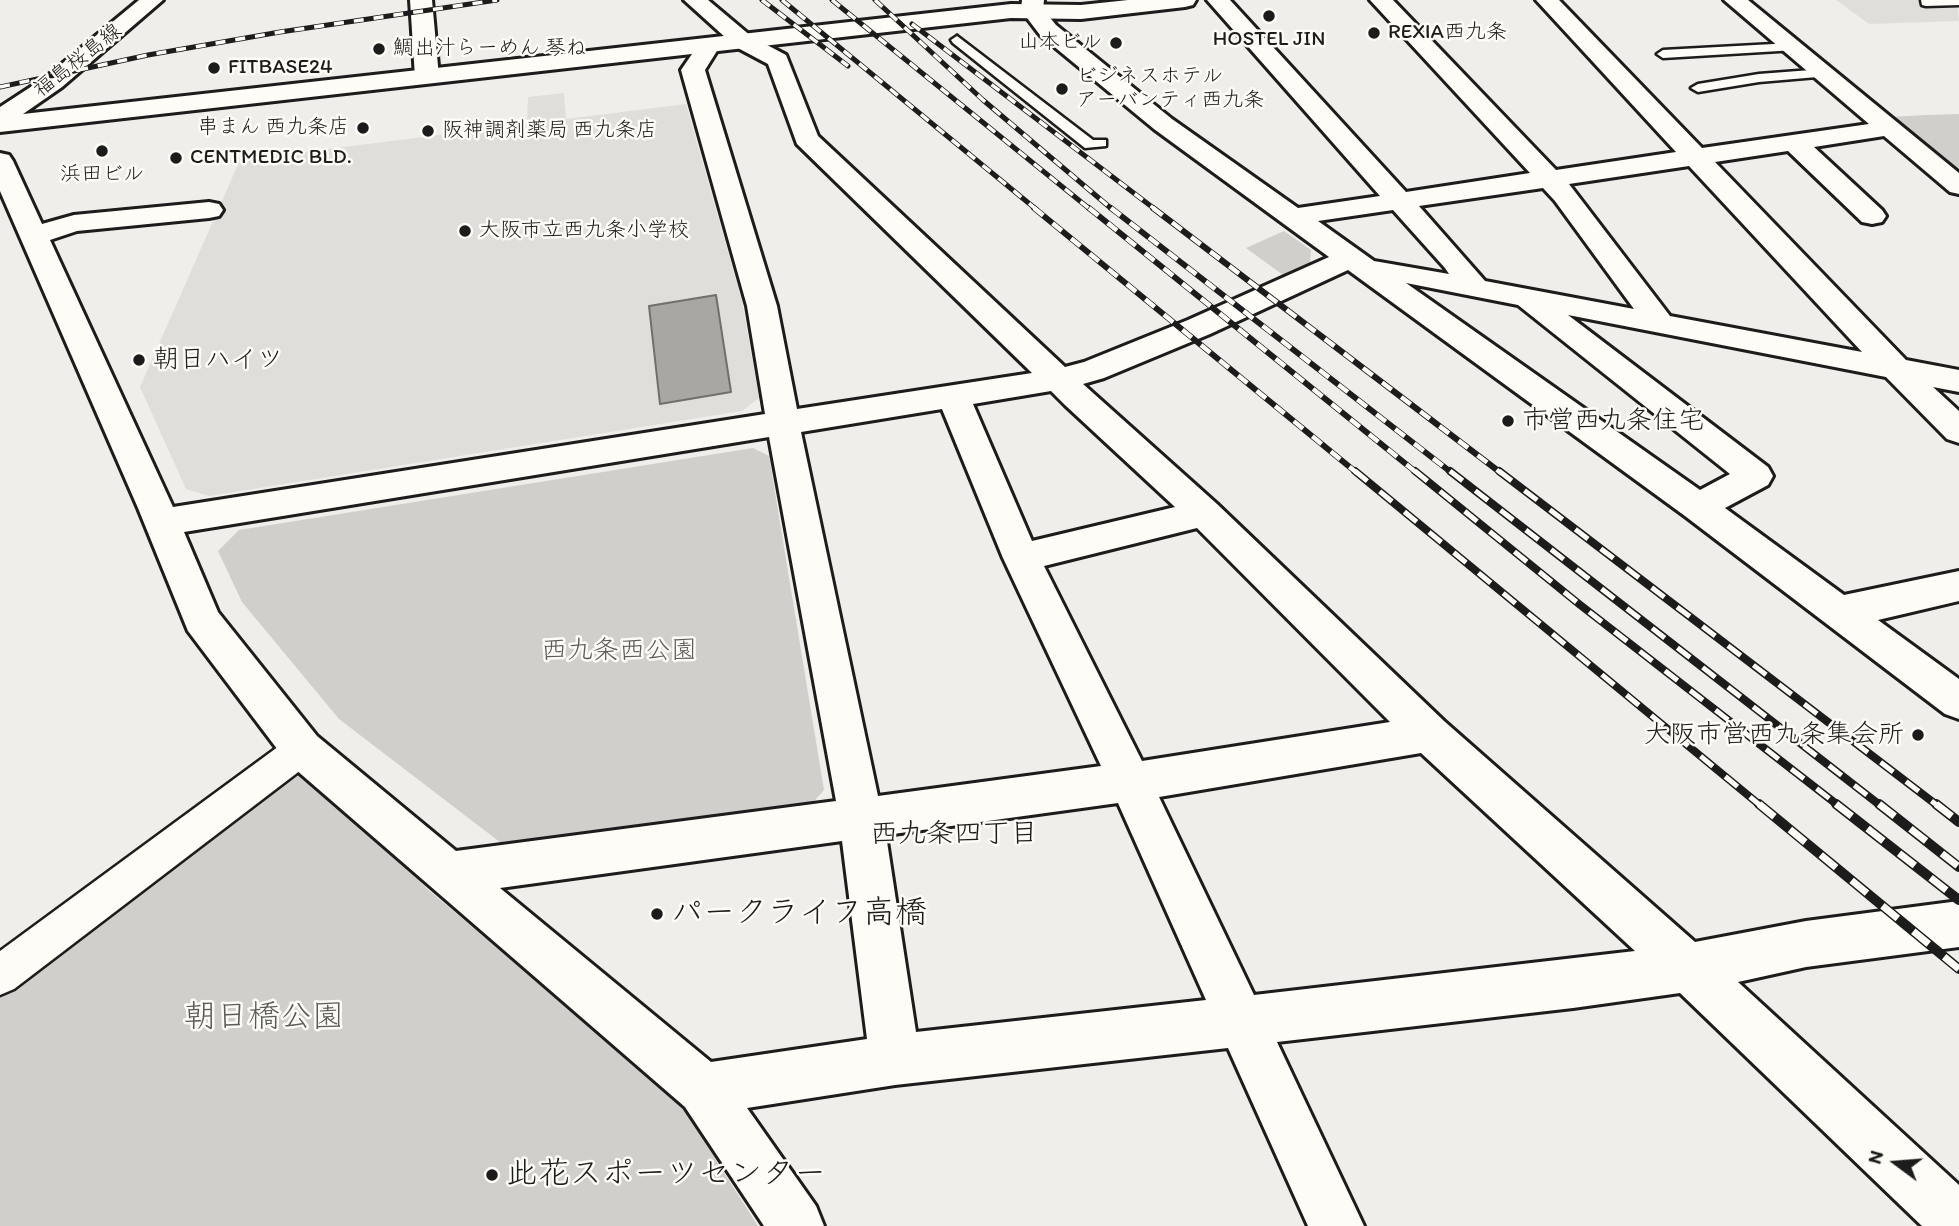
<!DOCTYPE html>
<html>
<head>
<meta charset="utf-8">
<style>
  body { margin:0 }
  #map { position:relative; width:1959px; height:1226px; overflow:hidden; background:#f0eeea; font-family:Itim,sans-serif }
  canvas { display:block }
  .north { position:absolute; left:1861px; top:1128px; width:70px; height:70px; -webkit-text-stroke:5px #fdfcf7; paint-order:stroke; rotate:286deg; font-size:19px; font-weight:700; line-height:28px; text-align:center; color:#1c1c1c }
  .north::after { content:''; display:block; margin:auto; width:24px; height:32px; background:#1c1c1c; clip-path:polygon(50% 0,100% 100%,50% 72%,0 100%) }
</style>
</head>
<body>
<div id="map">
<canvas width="1959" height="1226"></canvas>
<div class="north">N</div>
</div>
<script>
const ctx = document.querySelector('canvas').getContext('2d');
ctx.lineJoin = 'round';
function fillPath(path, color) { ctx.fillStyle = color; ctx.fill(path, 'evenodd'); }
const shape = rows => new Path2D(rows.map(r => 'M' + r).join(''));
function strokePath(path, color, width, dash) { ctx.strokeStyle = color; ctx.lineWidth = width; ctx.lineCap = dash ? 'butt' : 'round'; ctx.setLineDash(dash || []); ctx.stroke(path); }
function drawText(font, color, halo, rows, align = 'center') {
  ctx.font = font + ' Itim,"Klee One",sans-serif'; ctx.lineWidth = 5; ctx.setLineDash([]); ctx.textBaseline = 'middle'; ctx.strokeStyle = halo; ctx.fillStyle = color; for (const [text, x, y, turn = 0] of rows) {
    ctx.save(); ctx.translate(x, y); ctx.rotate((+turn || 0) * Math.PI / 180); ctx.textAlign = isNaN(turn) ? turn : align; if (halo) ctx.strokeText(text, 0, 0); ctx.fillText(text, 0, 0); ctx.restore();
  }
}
const built = shape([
  [1836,0,1957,0,1959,21,1869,24],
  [564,93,566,119,686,104,742,301,759,398,742,411,209,496,186,489,140,387,240,160,527,124,528,97]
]);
const green = shape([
  [1959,114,1959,176,1888,117,1926,115],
  [1284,231,1311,250,1310,263,1283,275,1246,248],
  [753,448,769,456,824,790,810,806,505,846,339,719,242,602,218,551,239,530],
  [276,756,361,820,426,888,676,1097,758,1226,0,1226,0,954]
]);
const water = shape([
  [716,295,731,392,660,404,649,306,716,295]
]);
const service = shape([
  [1921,0,1959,0,1959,5,1926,6,1922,5,1921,0],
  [957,36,1093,140,1106,140,1106,146,1085,148,953,43,951,40,957,36],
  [1792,43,1796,44,1796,50,1663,58,1657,54,1663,50,1792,43],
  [1824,69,1830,73,1829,76,1759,82,1698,92,1691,88,1698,84,1759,74,1824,69]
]);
const pedestrian = shape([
  [302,734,314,738,319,749,314,760,14,989,0,995,0,951,290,738,302,734]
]);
const minor = shape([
  [410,0,432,0,439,77,435,82,419,82,415,77,410,0],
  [684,0,708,0,752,37,786,55,818,136,1065,367,1084,362,1188,320,1329,257,1154,129,1040,35,1021,10,1022,0,1044,0,1043,9,1056,25,1172,119,1298,208,1380,196,1207,0,1230,0,1406,192,1530,173,1370,0,1393,0,1556,170,1676,152,1536,0,1559,0,1702,148,1869,124,1724,0,1748,0,1959,173,1959,194,1950,192,1884,136,1814,147,1882,210,1886,216,1882,222,1872,224,1862,222,1788,151,1715,162,1906,360,1959,370,1959,392,1933,387,1959,411,1959,443,1947,439,1886,377,1568,315,1768,467,1773,476,1768,485,1725,508,1844,595,1959,571,1959,601,1878,620,1959,679,1959,719,1945,714,1685,516,1348,270,1210,334,1104,378,1083,384,1217,504,1444,721,1695,942,1806,921,1959,901,1959,947,1806,967,1738,982,1959,1185,1959,1226,1922,1226,1680,993,1573,1008,1277,1042,1364,1226,1308,1226,1228,1048,895,1085,747,1108,816,1206,824,1226,764,1226,685,1107,287,762,188,631,138,508,0,191,0,153,9,155,13,161,42,224,74,215,209,202,219,204,223,210,219,216,209,218,77,231,50,240,173,507,765,414,747,306,681,70,701,41,709,39,717,41,720,46,705,70,777,306,797,409,1032,373,797,144,768,64,736,47,684,0],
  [1689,166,1862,352,1670,316,1569,184,1689,166],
  [1543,188,1555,201,1634,309,1485,281,1419,206,1543,188],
  [1393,210,1445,268,1449,274,1374,261,1318,221,1393,210],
  [1406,283,1518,305,1730,474,1700,490,1406,283],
  [1051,391,1065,405,1175,507,1032,541,973,404,1051,391],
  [942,409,1003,558,1101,766,878,796,801,432,942,409],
  [769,437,836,801,456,851,317,736,218,612,184,532,769,437],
  [1197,528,1390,722,1142,761,1044,566,1197,528],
  [1421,753,1635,951,1254,995,1159,797,1421,753],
  [1118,803,1206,1000,916,1032,886,835,1118,803],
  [842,841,867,1039,711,1062,500,888,842,841]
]);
const tertiary = shape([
  [139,0,163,0,62,87,23,114,1011,4,1081,5,1128,0,1196,0,1193,5,1185,7,1081,19,1011,18,0,132,0,107,46,77,139,0]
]);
const railFar3 = shape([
  [762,0,848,66],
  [782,0,1037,210],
  [832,0,1091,210],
  [875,0,983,100,1113,210],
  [912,24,1156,210],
  [0,87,148,55,280,32,497,0]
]);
const railFar2 = shape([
  [1034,208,1357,473],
  [1089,208,1417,473],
  [1111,208,1452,473],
  [1153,208,1501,473]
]);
const railFar1 = shape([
  [1355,471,1761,806],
  [1415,471,1579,604,1839,806],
  [1450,471,1881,806],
  [1499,471,1938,806]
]);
const rail = shape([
  [1759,804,1959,969],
  [1836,804,1959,900],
  [1879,804,1959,867],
  [1936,804,1959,822]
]);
const markers = [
  [1269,16,7,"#1c1c1c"],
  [1374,33,7,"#1c1c1c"],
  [1116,43,7,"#1c1c1c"],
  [379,49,7,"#1c1c1c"],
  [214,68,7,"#1c1c1c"],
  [1062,89,7,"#1c1c1c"],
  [363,128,7,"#1c1c1c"],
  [428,131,7,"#1c1c1c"],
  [102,151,7,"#1c1c1c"],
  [176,158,7,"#1c1c1c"],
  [465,231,7,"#1c1c1c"],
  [139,360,7,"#1c1c1c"],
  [1508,421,7,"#1c1c1c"],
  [1918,735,7,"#1c1c1c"],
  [657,914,7,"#1c1c1c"],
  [492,1175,7,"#1c1c1c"]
];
const farPoinames = [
  ["REXIA西九条",1388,33],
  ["HOSTEL JIN",1269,40,"center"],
  ["山本ビル",1102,43,"right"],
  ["鯛出汁らーめん 琴ね",393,49],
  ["FITBASE24",228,68],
  ["ビジネスホテル",1076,77],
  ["アーバンティ西九条",1076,101],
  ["串まん 西九条店",349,128,"right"],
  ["阪神調剤薬局 西九条店",442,131],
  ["CENTMEDIC BLD.",190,158],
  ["浜田ビル",102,175,"center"],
  ["大阪市立西九条小学校",479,231]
];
const farStreetnames = [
  ["福島桜島線",78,61,-38]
];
const poiNames = [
  ["朝日ハイツ",153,360],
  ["市営西九条住宅",1522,421],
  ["大阪市営西九条集会所",1904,735,"right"]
];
const parkNames = [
  ["西九条西公園",619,651]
];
const neighbourhoodNames = [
  ["西九条四丁目",954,835]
];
const nearPoinames = [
  ["パークライフ高橋",671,914],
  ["此花スポーツセンター",506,1175]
];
const nearParknames = [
  ["朝日橋公園",264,1018]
];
fillPath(built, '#e0deda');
fillPath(green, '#d0cfcc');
fillPath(water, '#a8a7a3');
strokePath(water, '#706f6d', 2);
strokePath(service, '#1c1c1c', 5);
strokePath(pedestrian, '#1c1c1c', 5);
strokePath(minor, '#1c1c1c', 6);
strokePath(tertiary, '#1c1c1c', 6);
fillPath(service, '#fdfcf7');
fillPath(pedestrian, '#fdfcf7');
fillPath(minor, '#fdfcf7');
fillPath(tertiary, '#fdfcf7');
strokePath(railFar3, '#1c1c1c', 5);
strokePath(railFar2, '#1c1c1c', 6);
strokePath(railFar1, '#1c1c1c', 8);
strokePath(rail, '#1c1c1c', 10);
strokePath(railFar3, '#fdfcf7', 3.5, [10]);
strokePath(railFar2, '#fdfcf7', 4.5, [12]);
strokePath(railFar1, '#fdfcf7', 5, [16]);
strokePath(rail, '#fdfcf7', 7, [20]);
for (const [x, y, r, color] of markers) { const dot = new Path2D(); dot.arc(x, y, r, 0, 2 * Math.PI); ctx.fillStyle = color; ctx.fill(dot); strokePath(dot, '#fdfcf7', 2.5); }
drawText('21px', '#1c1c1c', '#fdfcf7', farPoinames, 'left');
drawText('21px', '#1c1c1c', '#fdfcf7', farStreetnames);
drawText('26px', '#1c1c1c', '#fdfcf7', poiNames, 'left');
drawText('26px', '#5b5b5a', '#fdfcf7', parkNames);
drawText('28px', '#1c1c1c', '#fdfcf7', neighbourhoodNames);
drawText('32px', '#1c1c1c', '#fdfcf7', nearPoinames, 'left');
drawText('32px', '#5b5b5a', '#fdfcf7', nearParknames);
</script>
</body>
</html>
